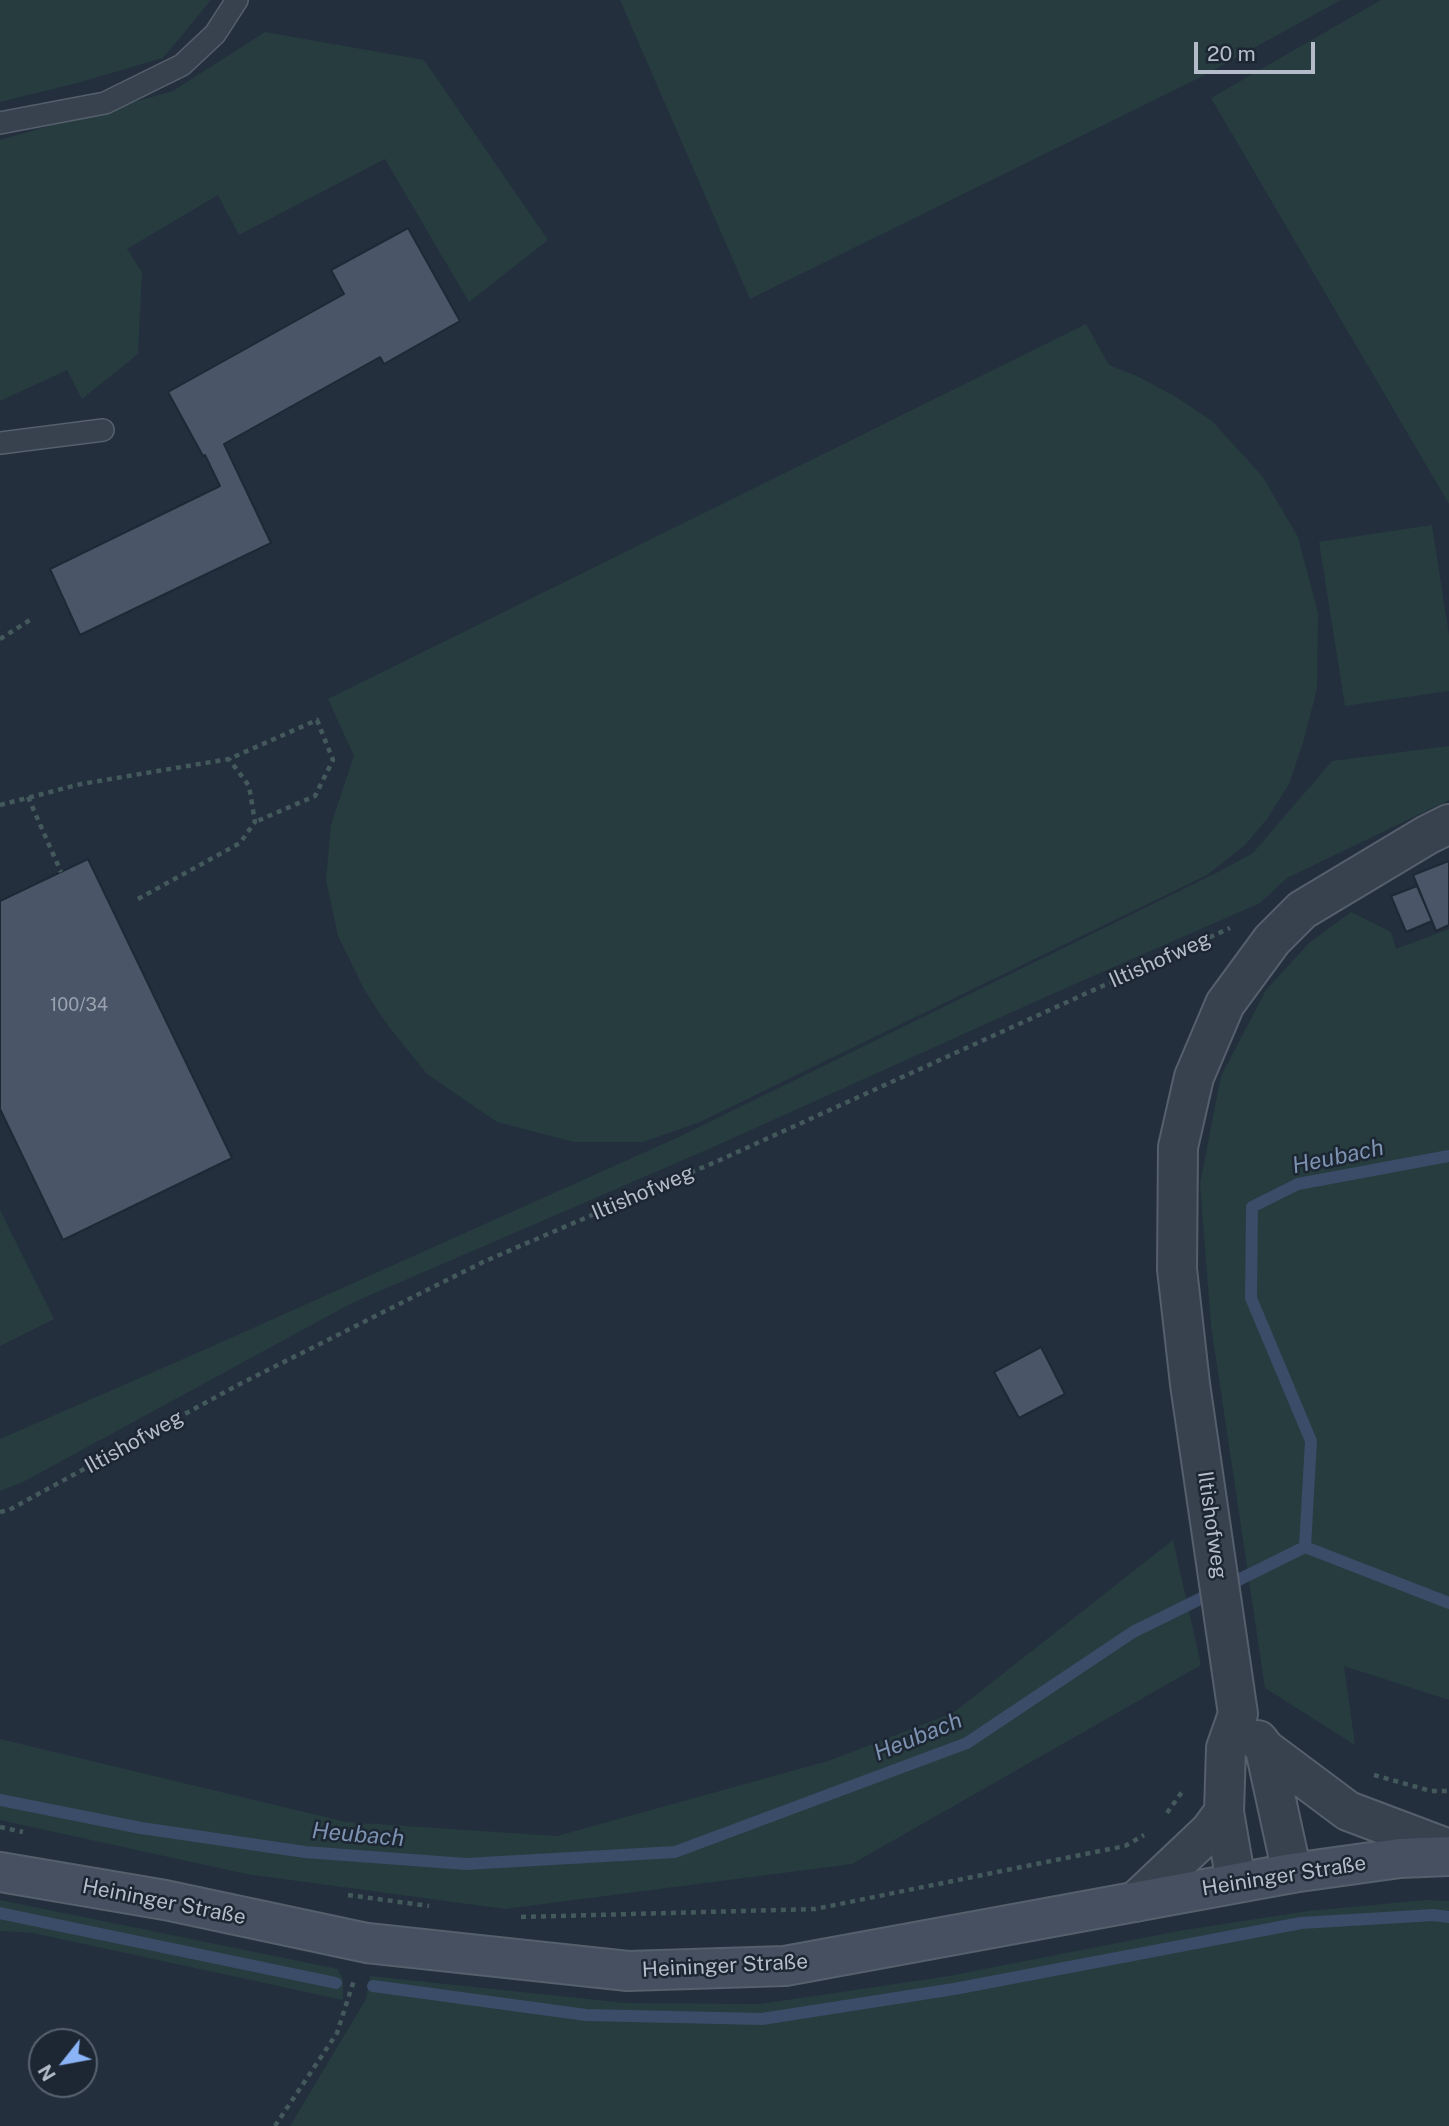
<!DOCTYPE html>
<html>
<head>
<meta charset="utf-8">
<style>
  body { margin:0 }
  #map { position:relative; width:1449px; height:2126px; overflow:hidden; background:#242f3e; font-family:"Public Sans",sans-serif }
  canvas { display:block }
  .north { position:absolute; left:28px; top:2028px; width:70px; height:70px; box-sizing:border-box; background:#1d2633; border:2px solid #59626f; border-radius:50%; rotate:239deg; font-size:19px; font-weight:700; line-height:28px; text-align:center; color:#b4bcc9 }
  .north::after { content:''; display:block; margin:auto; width:24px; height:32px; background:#8bb4f7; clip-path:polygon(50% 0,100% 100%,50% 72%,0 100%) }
  .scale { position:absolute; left:1194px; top:42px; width:121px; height:32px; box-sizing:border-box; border:4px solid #b4bcc9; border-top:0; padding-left:9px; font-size:21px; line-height:24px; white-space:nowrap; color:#b4bcc9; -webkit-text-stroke:5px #1d2633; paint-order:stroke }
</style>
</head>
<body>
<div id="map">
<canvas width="1449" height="2126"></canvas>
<div class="north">N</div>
<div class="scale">20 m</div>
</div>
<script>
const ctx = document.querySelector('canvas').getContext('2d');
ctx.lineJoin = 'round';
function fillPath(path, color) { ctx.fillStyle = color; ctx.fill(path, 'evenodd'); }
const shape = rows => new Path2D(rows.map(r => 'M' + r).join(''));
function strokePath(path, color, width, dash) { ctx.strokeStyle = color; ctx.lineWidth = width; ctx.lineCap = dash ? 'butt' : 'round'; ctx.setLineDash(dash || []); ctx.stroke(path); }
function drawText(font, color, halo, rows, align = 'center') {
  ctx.font = font + ' "Public Sans",sans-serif'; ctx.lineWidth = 5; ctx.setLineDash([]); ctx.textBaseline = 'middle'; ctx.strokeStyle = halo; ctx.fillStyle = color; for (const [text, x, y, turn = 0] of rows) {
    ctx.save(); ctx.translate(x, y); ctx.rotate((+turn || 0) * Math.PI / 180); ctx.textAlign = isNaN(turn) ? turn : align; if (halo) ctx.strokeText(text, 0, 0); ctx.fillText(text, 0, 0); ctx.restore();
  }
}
const green = shape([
  [0,0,211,0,163,58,77,83,0,102],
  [620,0,1341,0,1199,78,750,299],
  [1381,0,1449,0,1449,504,1211,98],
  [265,32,424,60,548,240,469,302,385,159,239,235,218,195,127,249,142,272,138,354,82,399,67,370,0,401,0,140,173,91],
  [1086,324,1109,365,1139,377,1176,397,1212,421,1263,477,1298,537,1318,613,1317,689,1304,739,1289,784,1267,819,1245,845,1207,875,700,1122,643,1142,574,1142,497,1122,427,1074,386,1023,365,991,338,936,326,880,331,825,354,756,328,699],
  [1432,525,1449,635,1449,691,1345,706,1319,542],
  [1449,746,1449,800,1287,878,1260,903,1050,995,711,1148,352,1303,23,1482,0,1491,0,1439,213,1346,681,1136,1218,872,1253,853,1332,761],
  [1351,912,1391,932,1396,949,1449,929,1449,1700,1344,1666,1355,1745,1265,1688,1211,1325,1200,1184,1221,1076,1266,990,1309,943],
  [0,1210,54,1319,0,1346],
  [1173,1540,1201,1665,852,1864,505,1909,246,1874,0,1820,0,1739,346,1822,557,1836,828,1761,953,1713],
  [0,1900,338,1969,343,1980,343,2000,33,1933,0,1931],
  [1426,1900,1449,1901,1449,2126,290,2126,366,1999,370,1976,626,2003,760,2004,949,1976,1178,1931,1308,1911]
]);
const stream = shape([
  [1305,1547,1449,1603],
  [0,1800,141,1828,305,1852,466,1864,675,1852,967,1743,1133,1632,1305,1547,1311,1441,1251,1298,1252,1207,1298,1184,1449,1156],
  [0,1913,336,1983],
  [373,1986,586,2015,762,2019,954,1989,1301,1923,1434,1915,1449,1917]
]);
const building = shape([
  [408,228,460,321,384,364,380,357,224,444,271,543,80,635,50,569,220,486,205,455,203,456,168,392,344,294,331,270,408,228],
  [88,859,232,1158,63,1240,0,1109,0,901,88,859],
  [1449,861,1449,925,1436,931,1413,875,1449,861],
  [1417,886,1432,921,1406,932,1391,896,1417,886],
  [1041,1347,1065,1394,1019,1418,994,1372,1041,1347]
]);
const path = shape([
  [0,639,30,620],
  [28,797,61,872],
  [0,805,81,784,229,759,317,720,333,760,315,796,255,822],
  [138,899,240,843,255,822,249,786,229,759],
  [0,1512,9,1510,236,1386,483,1262,720,1160,1230,928],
  [1374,1775,1431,1791,1449,1791],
  [1167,1813,1184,1789],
  [0,1827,23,1832],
  [348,1895,429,1906],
  [521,1917,815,1909,1125,1846,1144,1835],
  [275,2126,337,2033,354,1980]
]);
const lane = shape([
  [0,123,105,103,182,65,215,34,237,0],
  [0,443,103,430]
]);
const street = shape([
  [1258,1740,1265,1749,1292,1873],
  [1265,1749,1348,1811,1449,1849],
  [1236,1882,1224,1812,1226,1748,1238,1714,1190,1384,1177,1269,1178,1147,1194,1077,1225,1004,1272,940,1302,910,1427,835,1449,824],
  [1135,1902,1210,1831,1224,1812]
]);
const secondary = shape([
  [0,1872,165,1900,367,1943,628,1971,785,1966,1292,1873,1400,1858,1449,1856]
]);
const numberNames = [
  ["100/34",79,1005]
];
const streetNames = [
  ["Iltishofweg",1160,960,-24],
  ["Iltishofweg",643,1193,-23],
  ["Iltishofweg",134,1442,-29],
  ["Iltishofweg",1212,1525,82],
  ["Heininger Straße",1284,1876,-9],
  ["Heininger Straße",164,1902,11],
  ["Heininger Straße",725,1966,-3]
];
const waterNames = [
  ["Heubach",1338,1157,-12],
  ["Heubach",918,1737,-22],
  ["Heubach",358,1835,5]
];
fillPath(green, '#263c3f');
strokePath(stream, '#3a4c67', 12);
fillPath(building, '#4a5667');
strokePath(building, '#1f2835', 2);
strokePath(lane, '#565f6c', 24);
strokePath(street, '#565f6c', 42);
strokePath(secondary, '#565f6c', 42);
strokePath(path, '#44595c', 4.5, [5, 5]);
strokePath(lane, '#38414e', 21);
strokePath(street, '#38414e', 38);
strokePath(secondary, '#465061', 38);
drawText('18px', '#9aa2b0', null, numberNames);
drawText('21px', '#b4bcc9', '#1d2633', streetNames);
drawText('italic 23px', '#7c92b0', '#1d2633', waterNames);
</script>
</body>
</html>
